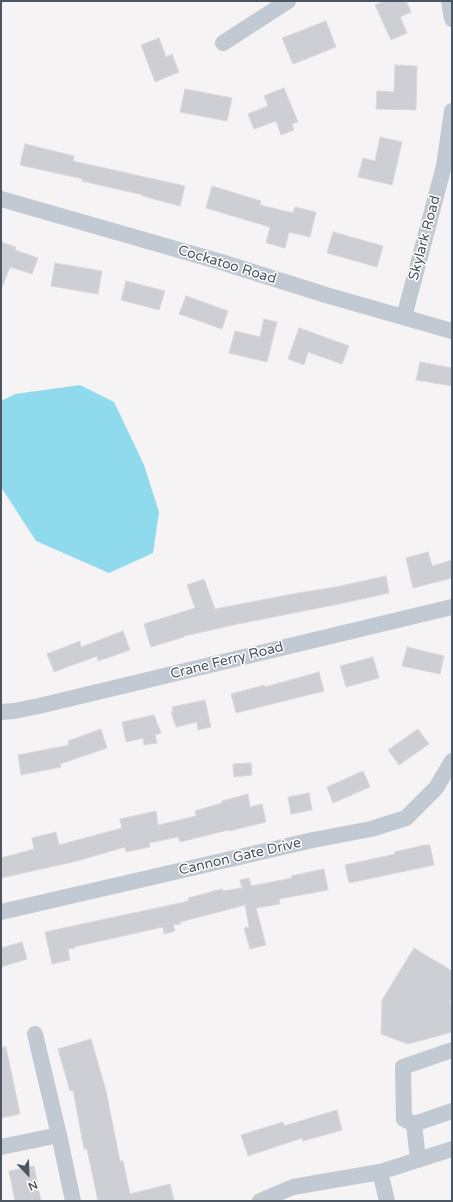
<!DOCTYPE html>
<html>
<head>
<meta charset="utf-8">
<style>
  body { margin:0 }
  #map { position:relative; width:453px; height:1202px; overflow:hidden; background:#f5f3f3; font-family:"Varela Round",sans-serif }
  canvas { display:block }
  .frame { position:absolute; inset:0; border:2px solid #4a5661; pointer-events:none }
  .north { position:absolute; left:8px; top:1154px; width:40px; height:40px; -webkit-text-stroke:3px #fff; paint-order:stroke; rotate:157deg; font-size:11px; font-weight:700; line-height:16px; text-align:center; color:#4a5661 }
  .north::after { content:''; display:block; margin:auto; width:14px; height:18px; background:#4a5661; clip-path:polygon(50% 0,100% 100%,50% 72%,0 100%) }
</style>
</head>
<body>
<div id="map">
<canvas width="453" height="1202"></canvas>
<div class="frame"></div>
<div class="north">N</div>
</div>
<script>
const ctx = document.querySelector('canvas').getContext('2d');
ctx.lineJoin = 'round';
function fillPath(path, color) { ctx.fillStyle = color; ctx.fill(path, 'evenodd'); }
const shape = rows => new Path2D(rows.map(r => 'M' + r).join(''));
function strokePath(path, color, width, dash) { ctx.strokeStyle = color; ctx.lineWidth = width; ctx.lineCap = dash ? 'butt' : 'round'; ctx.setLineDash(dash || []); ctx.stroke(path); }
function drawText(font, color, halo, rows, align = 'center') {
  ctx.font = font + ' "Varela Round",sans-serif'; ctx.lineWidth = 3; ctx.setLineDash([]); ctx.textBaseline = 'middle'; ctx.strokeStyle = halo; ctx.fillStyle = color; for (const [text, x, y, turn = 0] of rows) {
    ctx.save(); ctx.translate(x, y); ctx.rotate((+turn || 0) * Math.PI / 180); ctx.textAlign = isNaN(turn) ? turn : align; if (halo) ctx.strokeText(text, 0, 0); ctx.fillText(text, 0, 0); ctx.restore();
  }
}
const water = shape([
  [80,385,114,402,144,465,159,512,153,553,109,573,36,541,1,487,1,401,15,394]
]);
const building = shape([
  [385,1,406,1,411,12,400,17,407,33,391,40,375,5,385,1],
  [326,21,336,47,293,64,282,38,326,21],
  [159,38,166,57,172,54,179,72,155,82,141,45,159,38],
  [395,65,417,66,416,110,376,109,377,91,394,92,395,65],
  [284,88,298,122,292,124,294,130,281,135,276,121,254,129,248,114,268,106,264,96,284,88],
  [185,89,232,98,227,121,180,112,185,89],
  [380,137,402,142,392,185,358,177,363,158,375,161,380,137],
  [25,144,74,156,73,161,185,186,180,206,143,196,143,195,82,181,83,179,20,165,25,144],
  [212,186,261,201,260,205,293,213,295,207,316,212,310,237,289,232,285,248,266,243,270,227,206,208,212,186],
  [333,232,383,246,377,267,327,253,333,232],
  [1,242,16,247,15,250,38,258,32,274,10,267,2,287,1,287,1,242],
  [55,263,102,271,98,294,51,286,55,263],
  [126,281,165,291,159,310,121,300,126,281],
  [186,296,228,311,222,329,179,314,186,296],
  [264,319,277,322,267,362,229,353,235,331,260,337,264,319],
  [299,328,349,346,342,364,308,352,304,365,288,359,299,328],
  [420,362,452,368,452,386,416,380,420,362],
  [428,552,432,566,452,560,452,578,413,588,406,558,428,552],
  [386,576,389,593,339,604,238,624,184,636,184,637,151,647,144,624,195,608,187,585,204,579,215,609,298,593,336,587,386,576],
  [123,631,130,650,98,661,97,656,54,672,47,654,80,641,81,647,123,631],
  [407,647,444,656,440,674,402,666,407,647],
  [373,657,379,678,346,687,340,666,373,657],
  [319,672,324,691,236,713,231,694,265,685,265,687,319,672],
  [205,700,211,727,198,730,197,722,176,727,171,712,173,712,172,707,205,700],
  [154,715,161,733,155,735,157,743,144,745,143,738,126,742,122,722,154,715],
  [101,729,107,748,60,764,61,767,21,775,18,755,69,745,68,741,101,729],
  [418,729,429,744,399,765,388,750,418,729],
  [251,763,252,775,234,777,233,764,251,763],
  [363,771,370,787,333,803,327,787,363,771],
  [309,793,312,810,291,814,288,797,309,793],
  [248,794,250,807,262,804,266,822,229,831,228,830,180,842,178,837,149,843,150,847,126,852,125,847,77,861,1,878,1,858,34,849,32,838,56,832,59,845,122,828,120,819,156,811,158,825,196,816,195,811,222,803,222,801,248,794],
  [425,845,430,845,434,865,349,883,345,865,395,854,394,852,425,845],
  [324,869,328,890,279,899,280,904,256,908,266,945,250,949,244,928,249,927,245,905,180,922,181,924,173,925,175,931,164,934,163,927,74,947,75,948,68,949,70,960,52,964,45,932,189,901,188,898,222,889,223,891,242,888,240,880,249,878,251,886,292,878,291,876,324,869],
  [22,942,27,959,1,967,1,948,22,942],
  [414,948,452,971,452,999,450,1002,452,1008,452,1032,408,1044,381,1034,382,1000,414,948],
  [91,1039,106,1091,120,1161,123,1161,130,1194,170,1184,174,1201,98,1201,87,1149,84,1149,73,1090,70,1091,58,1049,91,1039],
  [1,1047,6,1047,20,1114,1,1118,1,1047],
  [337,1110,342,1130,303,1141,302,1138,248,1156,241,1135,283,1122,284,1126,337,1110],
  [34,1166,41,1201,15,1201,9,1171,34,1166]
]);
const minor = shape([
  [449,1,452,19],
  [223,43,288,1],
  [1,199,221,262,326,295,452,331],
  [404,317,444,166,452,111],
  [1,712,14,711,39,706,452,607],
  [1,912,313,840,371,829,406,818,436,788,452,761],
  [414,1124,404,1119,403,1067,452,1050],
  [59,1135,73,1201],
  [1,1147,59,1135,35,1034],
  [418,1160,414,1124,452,1111],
  [380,1172,387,1201],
  [260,1201,293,1187,380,1172,452,1149]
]);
const streetNames = [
  ["Skylark Road",425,238,-75],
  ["Cockatoo Road",227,265,17],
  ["Crane Ferry Road",227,661,-14],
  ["Cannon Gate Drive",240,857,-13]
];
fillPath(water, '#90daee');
fillPath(building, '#cdcfd5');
strokePath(building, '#d7d9de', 1);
strokePath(minor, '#c1cad2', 16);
drawText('14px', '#4a5661', '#fff', streetNames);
</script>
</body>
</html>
